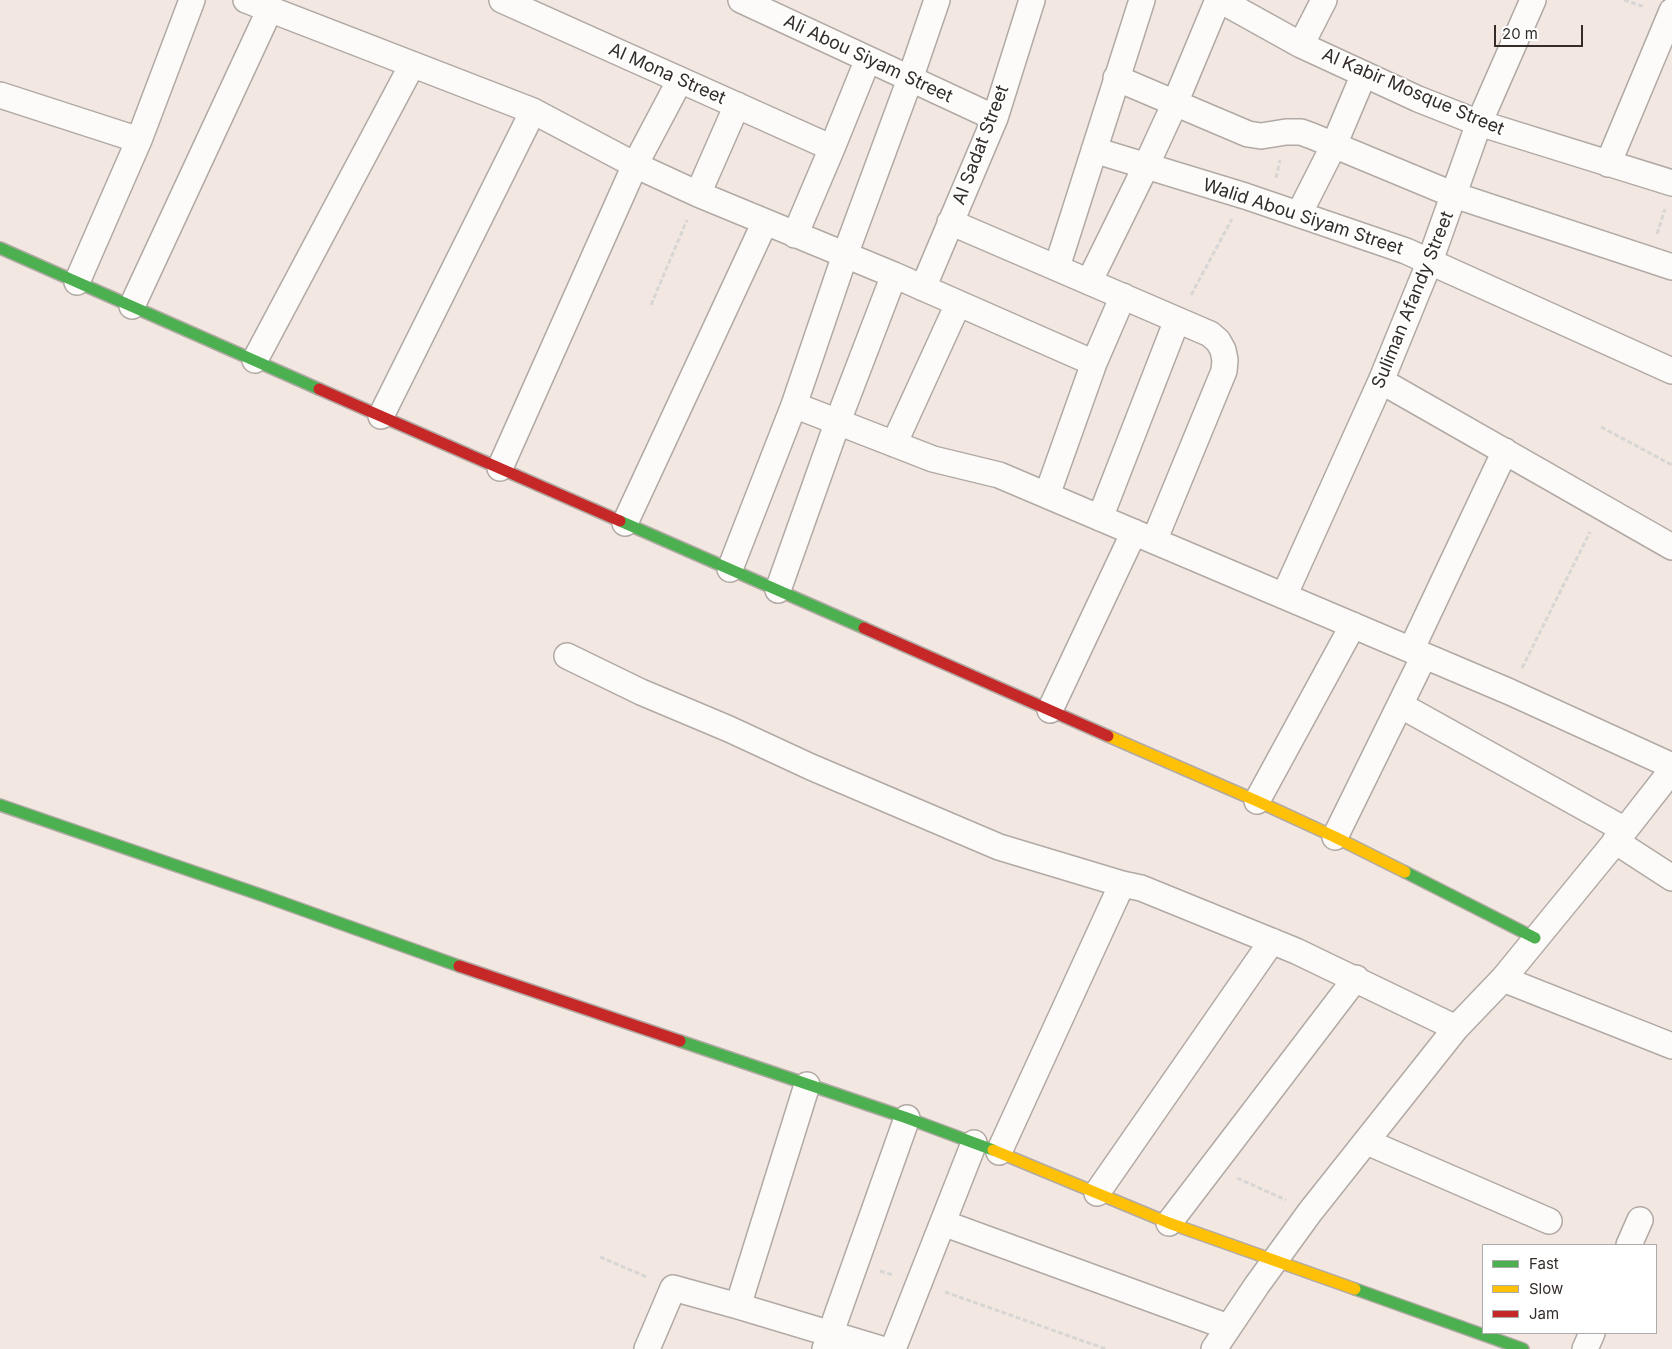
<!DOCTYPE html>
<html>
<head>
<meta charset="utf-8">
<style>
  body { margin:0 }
  #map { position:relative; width:1672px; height:1349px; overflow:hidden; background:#f2e7e1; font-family:Inter,sans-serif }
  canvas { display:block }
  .legend { position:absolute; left:1482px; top:1244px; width:175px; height:90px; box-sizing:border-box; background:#fff; border:1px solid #adaba9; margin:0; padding:6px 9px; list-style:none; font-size:15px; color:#332c28 }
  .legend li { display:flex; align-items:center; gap:10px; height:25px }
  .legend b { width:25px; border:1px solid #adaba9 }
  .scale { position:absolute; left:1494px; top:25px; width:89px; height:22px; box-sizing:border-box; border:2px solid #332c28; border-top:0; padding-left:6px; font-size:15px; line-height:18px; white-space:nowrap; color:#332c28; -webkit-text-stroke:4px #fff; paint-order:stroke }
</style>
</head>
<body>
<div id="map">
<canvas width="1672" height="1349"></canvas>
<ul class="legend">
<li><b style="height:6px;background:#4caf50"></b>Fast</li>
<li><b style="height:6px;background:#ffc107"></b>Slow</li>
<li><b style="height:6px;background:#c62828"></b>Jam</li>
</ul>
<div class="scale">20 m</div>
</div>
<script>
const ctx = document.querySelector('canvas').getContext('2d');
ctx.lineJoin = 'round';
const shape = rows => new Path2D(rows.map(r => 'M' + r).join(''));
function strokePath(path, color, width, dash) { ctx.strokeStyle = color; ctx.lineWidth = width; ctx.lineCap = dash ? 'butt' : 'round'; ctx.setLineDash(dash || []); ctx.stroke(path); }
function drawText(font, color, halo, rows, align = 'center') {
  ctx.font = font + ' Inter,sans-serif'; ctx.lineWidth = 4; ctx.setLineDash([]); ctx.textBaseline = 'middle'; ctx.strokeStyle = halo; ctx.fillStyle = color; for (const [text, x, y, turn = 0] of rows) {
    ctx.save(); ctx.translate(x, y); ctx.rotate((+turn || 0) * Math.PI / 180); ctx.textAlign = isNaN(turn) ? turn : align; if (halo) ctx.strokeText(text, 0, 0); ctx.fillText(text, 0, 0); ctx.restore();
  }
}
const path = shape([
  [1624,0,1645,7],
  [1276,178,1280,160],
  [1657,234,1665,209],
  [1191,295,1232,219],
  [651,305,687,220],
  [1601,427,1672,465],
  [1522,668,1590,532],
  [1237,1178,1286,1200],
  [600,1257,647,1277],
  [880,1271,893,1275],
  [945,1292,1106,1349]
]);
const street = shape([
  [246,0,533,111,635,165,698,194,894,275,1094,363],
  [502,0,832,148],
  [741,0,995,118],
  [1220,0,1301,45,1418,99,1479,123,1672,183],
  [1301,45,1324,0],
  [1116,78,1248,134,1261,136,1286,132,1301,132,1312,136,1454,195,1672,267],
  [0,95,139,140],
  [1094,150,1245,196,1406,251,1672,371],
  [1608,164,1672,11],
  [698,194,737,105],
  [1299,214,1334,145,1364,74],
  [950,222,1210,334,1218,341,1223,350,1225,360,1224,371,1154,541],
  [795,235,832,148,868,59],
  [1057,267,1142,0],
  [77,282,139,140,192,0],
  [1089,282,1146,166,1175,103,1218,0],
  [923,288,995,118,1032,0],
  [132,306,270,9],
  [255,360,412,65],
  [1381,381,1672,547],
  [794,405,933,459,999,475,1510,692,1672,766],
  [381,416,533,111],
  [894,444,958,304],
  [500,468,635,165,680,80],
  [1047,495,1094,363,1123,296],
  [1100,518,1177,320],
  [625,523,765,222],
  [730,569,794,405,845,255,910,79,937,0],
  [778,590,838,421,894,275],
  [1284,596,1381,381,1430,261,1479,123,1533,0],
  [1411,650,1505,451],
  [567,656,641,692,729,729,811,767,999,847,1122,884],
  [1400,705,1625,830],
  [1050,710,1134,532],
  [1257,801,1353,625],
  [1335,837,1424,656],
  [1615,841,1672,878],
  [1503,979,1672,1046],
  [1367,1142,1549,1221],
  [999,1152,1122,884,1141,888,1296,951,1456,1028],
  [1097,1193,1272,941],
  [943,1223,1228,1327],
  [1169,1223,1356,978],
  [1629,1245,1640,1220],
  [738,1306,807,1085],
  [647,1349,673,1288,738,1306,881,1349],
  [825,1349,907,1118],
  [893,1349,974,1143],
  [1214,1349,1257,1285,1310,1212,1456,1028,1503,979,1625,830,1672,770],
  [1585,1349,1592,1333]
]);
const fast = shape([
  [0,248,319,389],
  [620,521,864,628],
  [0,805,264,896,459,966],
  [1405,872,1535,938],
  [680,1041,907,1118,993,1150],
  [1355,1289,1523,1349]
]);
const slow = shape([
  [1108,736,1257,801,1335,837,1405,872],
  [993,1150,1169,1223,1355,1289]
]);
const jam = shape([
  [319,389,620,521],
  [864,628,1108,736],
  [459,966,680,1041]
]);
const streetNames = [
  ["Ali Abou Siyam Street",868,59,25],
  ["Al Mona Street",667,74,24],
  ["Al Kabir Mosque Street",1413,92,23],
  ["Al Sadat Street",981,145,-69],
  ["Walid Abou Siyam Street",1303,217,18],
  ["Suliman Afandy Street",1413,300,-68]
];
strokePath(street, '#b1a9a4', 28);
strokePath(fast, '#b1a9a4', 14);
strokePath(slow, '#b1a9a4', 14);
strokePath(jam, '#b1a9a4', 14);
strokePath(path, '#d8d6d4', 3, [5, 2.5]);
strokePath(street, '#fdfbfa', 25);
strokePath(fast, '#4caf50', 11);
strokePath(slow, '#ffc107', 11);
strokePath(jam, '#c62828', 11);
drawText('18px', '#332c28', '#fff', streetNames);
</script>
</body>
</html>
